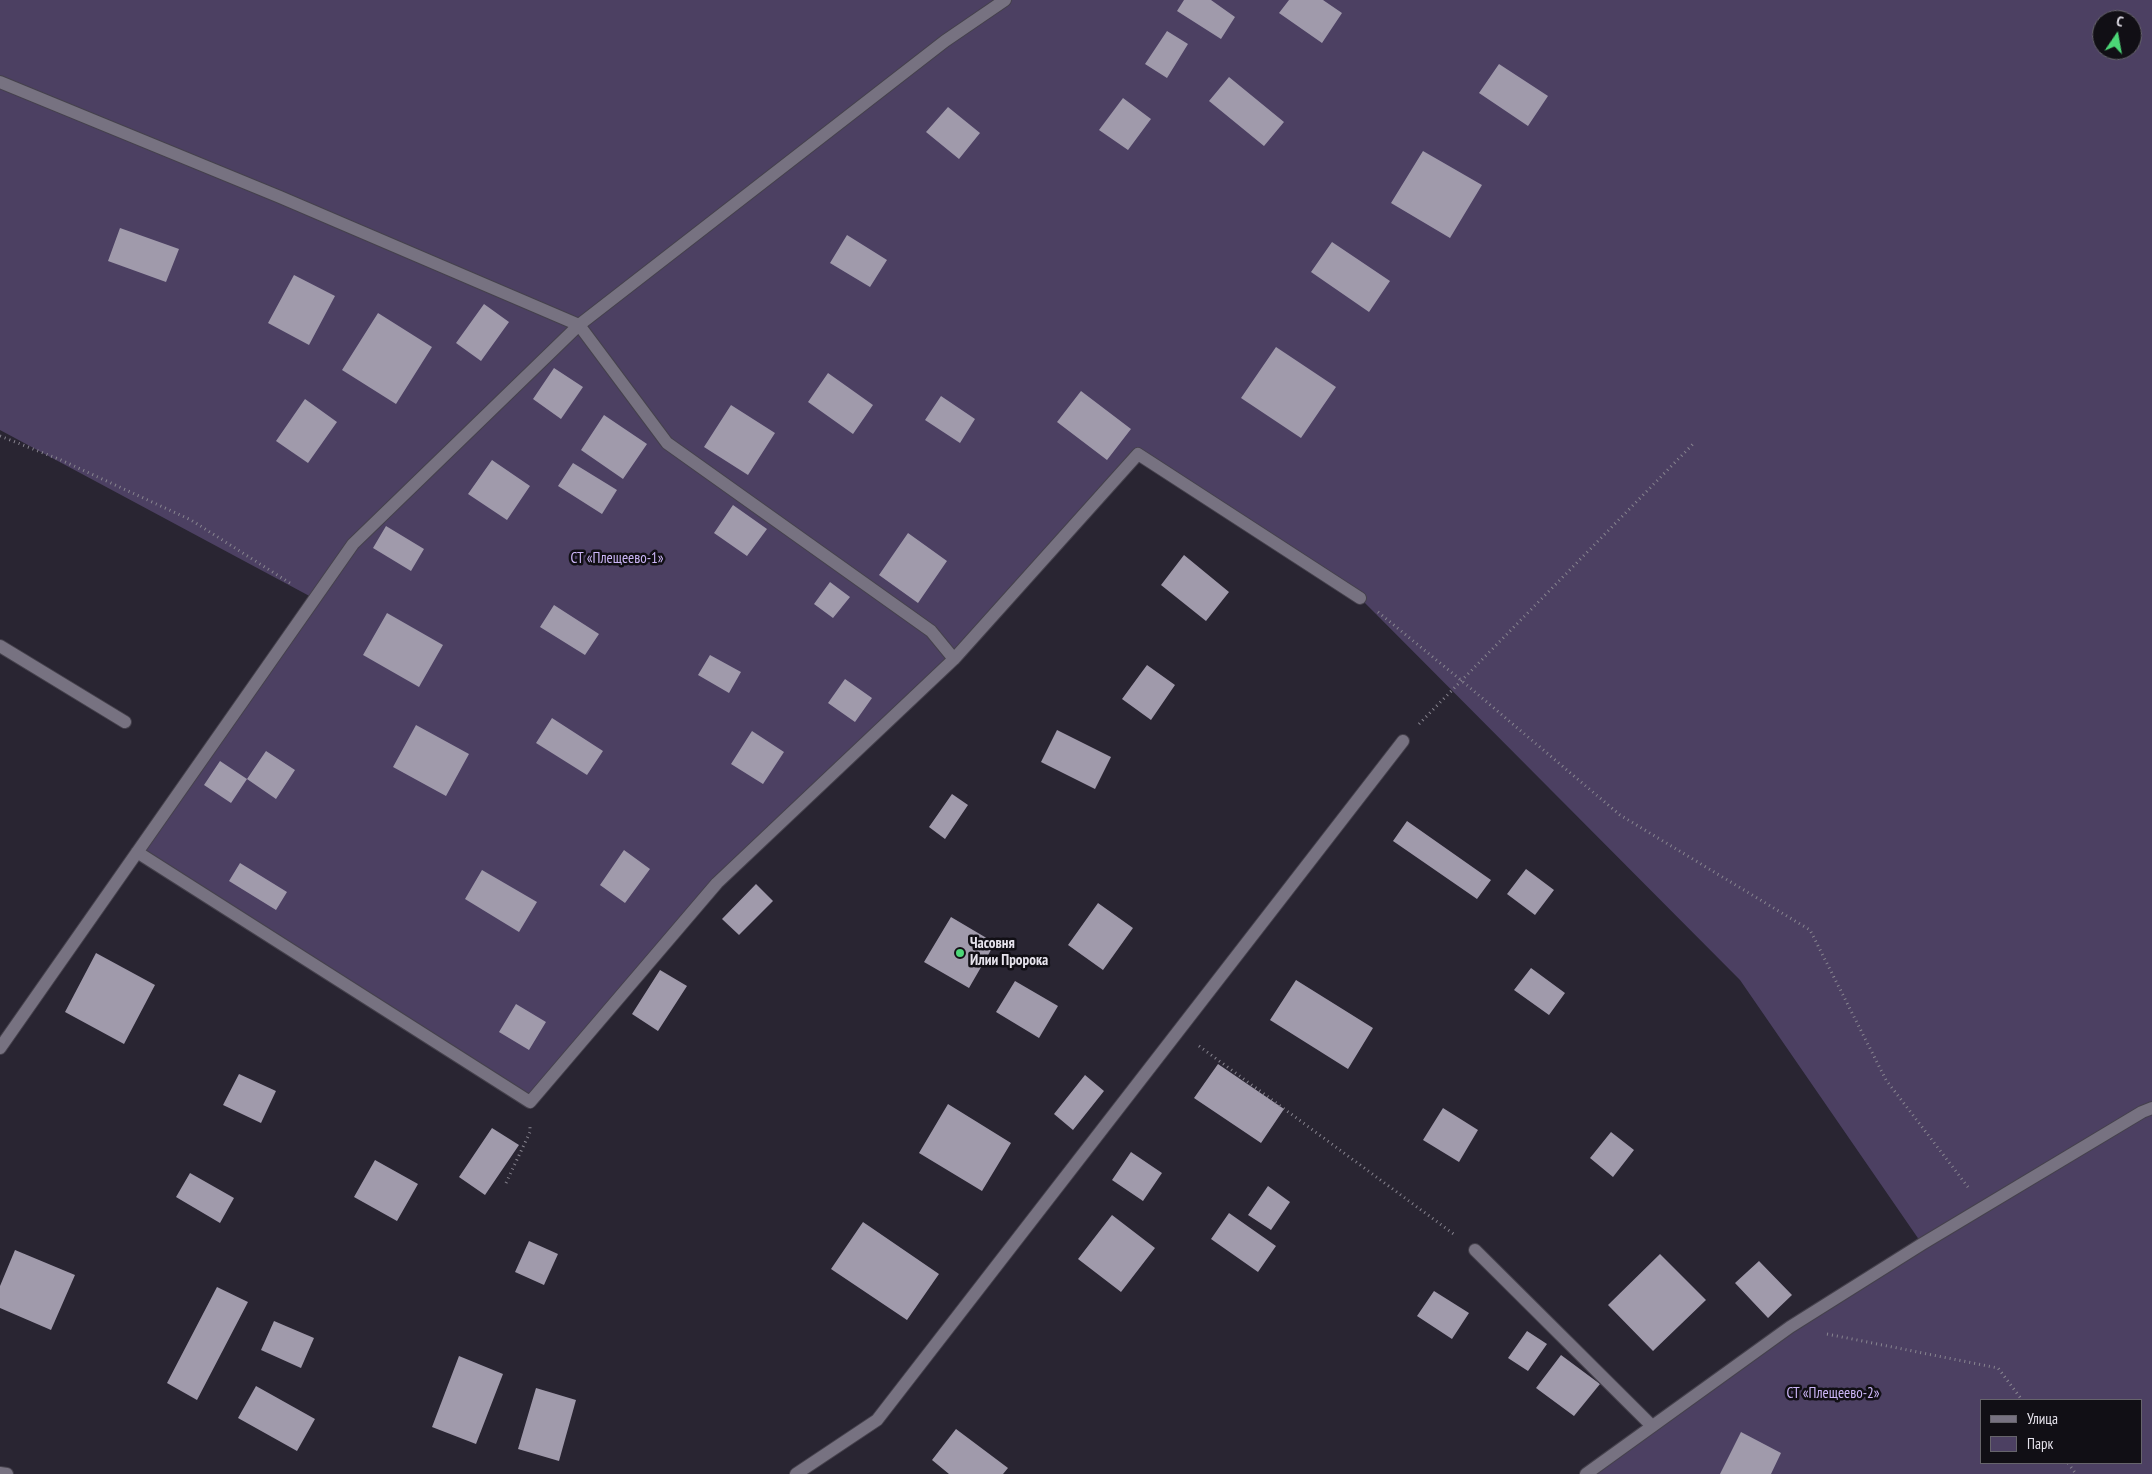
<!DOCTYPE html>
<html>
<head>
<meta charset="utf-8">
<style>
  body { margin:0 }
  #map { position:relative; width:2152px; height:1474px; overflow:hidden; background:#292532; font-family:"PT Sans Narrow",sans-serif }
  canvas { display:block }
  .legend { position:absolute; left:1980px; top:1399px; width:162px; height:65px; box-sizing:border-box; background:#110f15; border:1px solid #66646b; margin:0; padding:6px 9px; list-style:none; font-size:15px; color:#e6e3ec }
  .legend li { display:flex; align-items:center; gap:10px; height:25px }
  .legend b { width:25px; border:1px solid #66646b }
  .north { position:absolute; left:2092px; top:10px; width:50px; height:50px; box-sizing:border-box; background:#110f15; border:1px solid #66646b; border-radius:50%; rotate:12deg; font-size:14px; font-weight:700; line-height:20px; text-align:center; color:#e6e3ec }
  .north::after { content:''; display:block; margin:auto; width:18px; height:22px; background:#4cd677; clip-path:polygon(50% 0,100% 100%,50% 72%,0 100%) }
</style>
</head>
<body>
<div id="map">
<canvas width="2152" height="1474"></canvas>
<ul class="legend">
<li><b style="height:6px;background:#777281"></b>Улица</li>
<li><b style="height:14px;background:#4c4062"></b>Парк</li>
</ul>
<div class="north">С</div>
</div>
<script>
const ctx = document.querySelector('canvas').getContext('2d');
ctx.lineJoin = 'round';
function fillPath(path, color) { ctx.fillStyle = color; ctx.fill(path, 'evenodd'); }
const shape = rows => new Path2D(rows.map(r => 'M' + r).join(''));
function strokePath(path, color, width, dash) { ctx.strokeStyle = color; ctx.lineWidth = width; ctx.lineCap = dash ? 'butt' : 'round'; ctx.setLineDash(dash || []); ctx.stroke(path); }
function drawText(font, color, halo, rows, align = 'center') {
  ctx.font = font + ' "PT Sans Narrow",sans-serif'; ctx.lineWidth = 5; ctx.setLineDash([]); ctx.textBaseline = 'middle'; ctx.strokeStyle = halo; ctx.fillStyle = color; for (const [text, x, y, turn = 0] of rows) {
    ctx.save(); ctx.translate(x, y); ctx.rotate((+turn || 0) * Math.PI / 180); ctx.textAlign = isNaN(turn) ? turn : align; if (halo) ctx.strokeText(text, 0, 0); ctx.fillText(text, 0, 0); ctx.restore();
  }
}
const green = shape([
  [0,0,2152,0,2152,1474,1586,1474,1922,1244,1740,980,1360,598,1138,454,954,659,717,883,530,1102,137,852,315,599,0,430],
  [2102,20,2132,20,2132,50,2102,50],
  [1981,1400,2141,1400,2141,1463,1981,1463]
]);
const building = shape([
  [1184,0,1211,0,1235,17,1221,39,1177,11],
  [1289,0,1323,0,1342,13,1322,43,1279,13],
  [1167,31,1188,44,1167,78,1145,64],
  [1499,64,1548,96,1528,126,1479,93],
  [1229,77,1284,122,1264,146,1209,101],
  [1123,98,1151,119,1128,150,1099,130],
  [948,107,980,133,959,159,926,132],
  [1423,151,1482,185,1450,238,1391,203],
  [120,228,179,249,166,282,108,261],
  [847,235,887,260,870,287,830,263],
  [1332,242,1390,281,1369,312,1311,272],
  [294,275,335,296,309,345,268,323],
  [484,304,509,322,481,361,456,343],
  [378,313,432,347,396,404,342,370],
  [1276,347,1336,387,1301,438,1241,398],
  [554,368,583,387,561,419,533,399],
  [828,373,873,405,853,434,808,402],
  [1081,391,1131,429,1107,460,1057,422],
  [941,396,975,419,960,443,925,420],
  [305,399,337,422,308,463,276,441],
  [731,405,775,433,748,475,704,447],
  [604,415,647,444,623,479,581,450],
  [492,460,530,486,507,520,468,494],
  [573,463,617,490,602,514,558,486],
  [733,505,767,529,747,556,714,533],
  [386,526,424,549,411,571,373,548],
  [908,533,947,561,918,603,879,575],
  [1184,555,1229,592,1206,621,1161,585],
  [830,582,850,597,833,618,814,604],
  [554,605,599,634,585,655,540,627],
  [387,613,443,645,419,687,363,655],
  [710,655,741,672,729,693,698,675],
  [1147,665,1175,685,1151,720,1122,699],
  [845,679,872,698,855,722,828,703],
  [552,718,603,751,587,775,536,743],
  [416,725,469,754,446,796,393,767],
  [1057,730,1111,757,1095,789,1041,762],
  [752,731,784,752,763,784,731,764],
  [266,751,295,770,276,799,247,779],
  [220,761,247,779,231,803,204,785],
  [952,794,968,805,945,839,929,827],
  [1407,821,1491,880,1477,899,1393,841],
  [624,850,650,869,625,903,600,885],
  [240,863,287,892,276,910,229,881],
  [1526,869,1554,890,1535,915,1507,894],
  [482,870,537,902,519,932,465,899],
  [756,884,773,901,739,935,722,919],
  [1098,903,1133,928,1103,970,1068,945],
  [951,917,995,943,969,988,924,962],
  [96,953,155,985,124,1044,65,1012],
  [1531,968,1565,993,1549,1015,1514,990],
  [660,970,687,986,658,1031,632,1014],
  [1296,980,1373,1028,1348,1069,1270,1020],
  [1015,981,1058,1006,1039,1038,996,1012],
  [516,1004,546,1022,529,1050,499,1032],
  [1218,1064,1284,1109,1261,1143,1194,1098],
  [239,1074,276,1091,261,1123,223,1105],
  [1085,1075,1104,1091,1073,1130,1054,1114],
  [948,1104,1011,1143,982,1191,919,1153],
  [1443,1108,1478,1130,1459,1162,1423,1140],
  [492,1128,519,1145,485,1195,459,1177],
  [1611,1132,1634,1150,1613,1177,1590,1158],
  [1131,1152,1162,1173,1143,1201,1112,1180],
  [375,1160,418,1184,397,1221,354,1197],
  [190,1173,234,1198,220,1223,176,1197],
  [1268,1186,1290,1202,1271,1230,1248,1215],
  [1229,1213,1276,1246,1258,1272,1211,1239],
  [1112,1215,1155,1248,1121,1292,1078,1259],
  [863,1222,939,1274,907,1320,831,1269],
  [529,1241,558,1254,544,1285,515,1272],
  [15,1250,75,1275,51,1330,0,1308,0,1286],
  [1660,1254,1706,1300,1653,1351,1608,1305],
  [1759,1261,1792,1295,1768,1318,1735,1283],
  [217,1287,248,1302,197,1400,167,1383],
  [1434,1291,1469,1313,1452,1339,1417,1316],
  [274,1321,314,1338,301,1368,261,1350],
  [1527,1331,1547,1344,1528,1371,1508,1358],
  [1561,1355,1600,1384,1574,1416,1536,1388],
  [459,1356,503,1374,476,1444,432,1427],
  [256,1386,315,1419,297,1451,238,1418],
  [536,1388,576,1400,559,1461,518,1449],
  [956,1429,1008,1468,1003,1474,949,1474,932,1460],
  [1741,1432,1781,1453,1771,1474,1720,1474]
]);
const path = shape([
  [0,436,61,460,191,520,293,585],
  [1378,612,1462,681,1620,815,1810,930,1886,1080,1968,1187],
  [1419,724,1693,444],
  [1199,1046,1455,1235],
  [506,1183,530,1132,530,1125],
  [1827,1334,1998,1368,2022,1400],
  [2068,1463,2076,1474]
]);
const lane = shape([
  [0,82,280,197,579,325,667,443,931,631,954,659],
  [0,646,125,722],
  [137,852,530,1102,717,883,954,659,1138,454,1360,598],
  [0,1048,353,544,579,325,945,41,1005,0],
  [1475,1250,1652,1426],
  [0,1473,7,1474],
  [796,1474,877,1420,1403,741]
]);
const street = shape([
  [1586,1474,1790,1327,1922,1244,2142,1112,2152,1108]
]);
const markers = [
  [960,953,5,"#4cd677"]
];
const parkNames = [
  ["СТ «Плещеево-1»",617,559],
  ["СТ «Плещеево-2»",1833,1394]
];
const poiNames = [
  ["Часовня",970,944],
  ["Илии Пророка",970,961]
];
fillPath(green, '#4c4062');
fillPath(building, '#a09aab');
strokePath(lane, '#45414c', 14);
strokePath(street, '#45414c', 14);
strokePath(path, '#888590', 3, [1, 4]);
strokePath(lane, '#777281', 12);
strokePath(street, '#777281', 12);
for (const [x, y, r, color] of markers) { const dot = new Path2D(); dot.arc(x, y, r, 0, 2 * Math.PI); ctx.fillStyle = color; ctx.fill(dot); strokePath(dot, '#110f15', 2); }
drawText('15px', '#ccb6f7', '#110f15', parkNames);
drawText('bold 15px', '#e6e3ec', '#110f15', poiNames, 'left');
</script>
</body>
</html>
